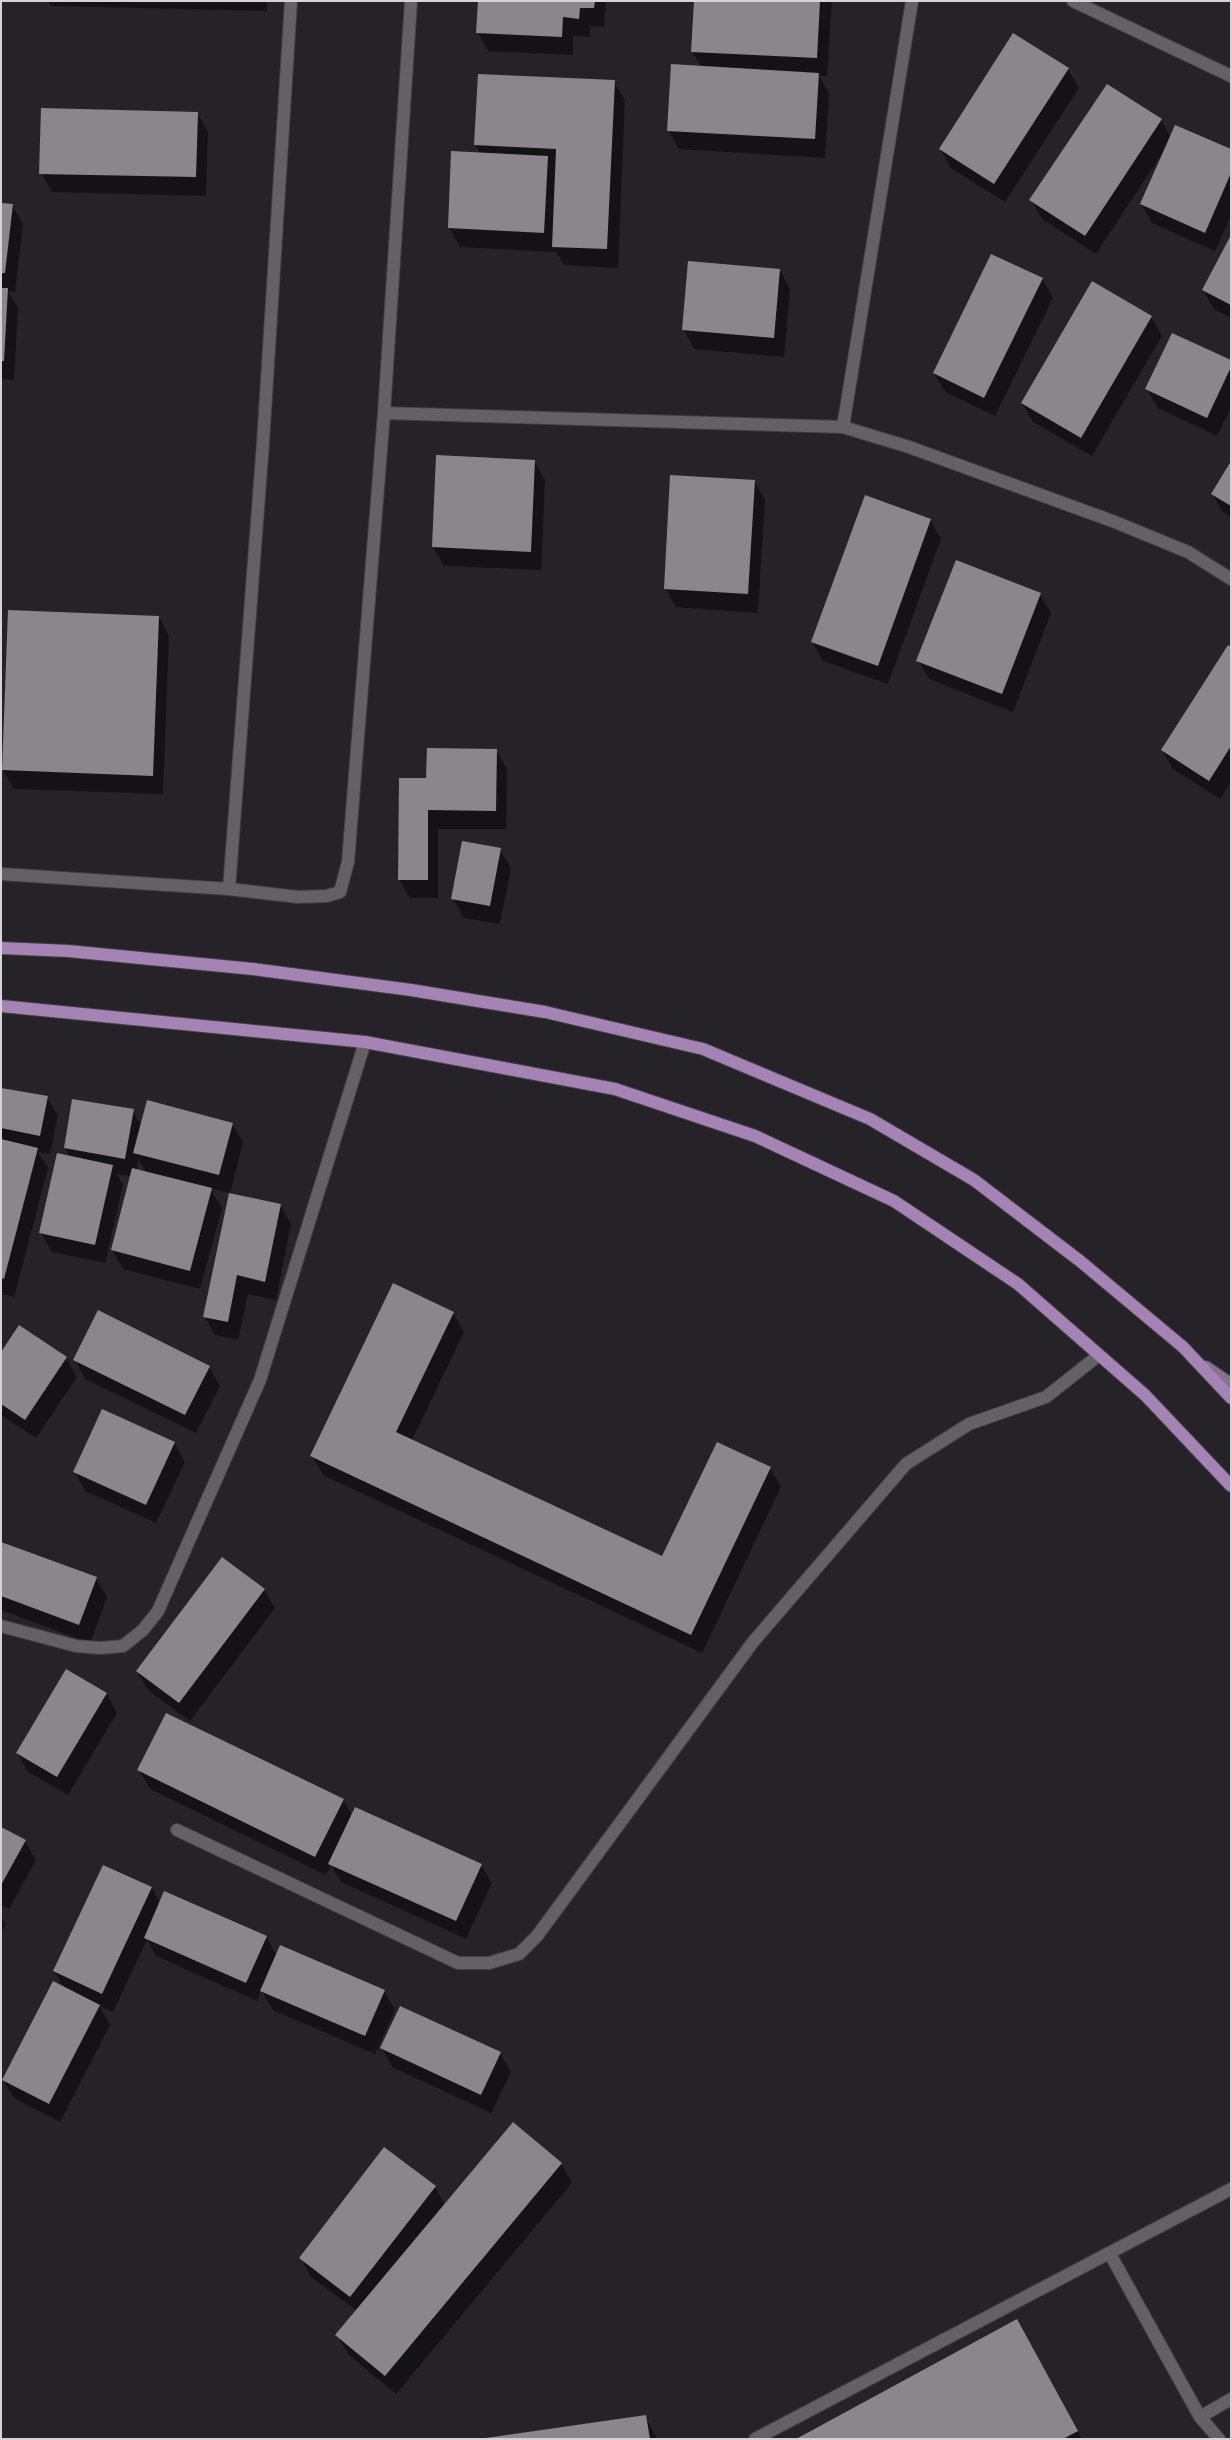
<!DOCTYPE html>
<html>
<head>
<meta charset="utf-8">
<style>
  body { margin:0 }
  #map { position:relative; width:1232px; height:2440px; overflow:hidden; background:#262328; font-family:"Titillium Web",sans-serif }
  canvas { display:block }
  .frame { position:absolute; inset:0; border:2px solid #d5d3d6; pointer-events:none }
</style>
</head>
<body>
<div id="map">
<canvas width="1232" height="2440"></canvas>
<div class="frame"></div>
</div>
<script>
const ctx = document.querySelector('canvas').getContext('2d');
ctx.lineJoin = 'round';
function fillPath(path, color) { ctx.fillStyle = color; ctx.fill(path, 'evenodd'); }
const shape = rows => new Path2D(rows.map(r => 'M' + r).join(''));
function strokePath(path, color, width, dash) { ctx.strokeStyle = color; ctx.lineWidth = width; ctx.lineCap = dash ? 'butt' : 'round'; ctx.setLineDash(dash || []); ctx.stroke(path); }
const shadow = shape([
  [48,1,267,1,267,11,51,6],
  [479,1,606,1,604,27,590,26,590,37,573,36,573,55,488,51,478,33],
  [695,1,832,1,827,76,819,76,829,93,825,158,679,149,668,130,701,67,692,51],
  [1068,69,1079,88,1005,202,951,168,940,149],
  [614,82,625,100,618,268,564,265,556,252,460,247,449,228,480,153,475,145],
  [197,113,208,132,206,196,52,192,41,173],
  [1161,120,1171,138,1231,151,1231,216,1215,251,1152,223,1141,204,1163,152,1096,254,1042,219,1031,200],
  [1,204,12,205,23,224,15,292,8,291,18,308,14,380,1,379],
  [1231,238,1231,318,1214,309,1203,290],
  [780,270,790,289,784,357,694,349,684,330],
  [1042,279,1053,298,995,416,945,392,934,373],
  [1151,317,1162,336,1092,456,1033,422,1022,403],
  [1231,362,1231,408,1217,436,1158,408,1147,389],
  [438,457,534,461,545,480,541,570,444,566,433,547],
  [1231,464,1231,517,1223,512,1212,494],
  [755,482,765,500,758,613,676,607,665,588],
  [930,520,941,539,888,684,823,661,812,642],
  [1040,594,1051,613,1013,712,929,679,918,661],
  [159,617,169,636,163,794,14,789,3,770],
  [1231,648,1231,782,1220,799,1173,769,1162,750],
  [496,750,507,769,506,829,438,829,438,898,410,898,399,879,428,779],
  [500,850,511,868,500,924,464,918,453,899],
  [1,1089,47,1097,58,1116,50,1154,38,1152,48,1168,14,1297,1,1294],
  [133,1111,141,1125,232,1124,243,1142,230,1193,210,1188,222,1208,200,1289,123,1269,112,1250,131,1176,117,1174,123,1185,105,1263,52,1252,41,1233,70,1157,65,1148],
  [138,1159,146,1172,137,1170],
  [280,1205,291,1224,276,1300,248,1294,238,1340,215,1335,204,1316],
  [453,1313,464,1332,412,1440,663,1558,770,1468,781,1487,702,1653,323,1475,312,1456],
  [1,1354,66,1358,77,1377,36,1438,1,1415],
  [75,1360,209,1367,220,1386,196,1433,85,1379],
  [174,1443,185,1462,156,1523,85,1491,75,1472],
  [1,1543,96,1578,107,1597,90,1643,1,1610],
  [264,1590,275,1608,190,1721,148,1690,137,1672],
  [67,1671,107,1694,117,1713,68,1795,28,1772,17,1753],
  [139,1770,343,1800,352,1815,481,1865,492,1883,466,1939,341,1882,331,1865,326,1875,150,1789],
  [1,1828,25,1841,36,1860,9,1909,1,1905],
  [104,1867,152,1888,160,1903,266,1937,277,1956,384,1991,395,2010,375,2054,273,2010,261,1990,257,2001,156,1956,147,1940,113,2012,99,2006,110,2025,60,2122,14,2098,3,2080,64,1988,54,1971],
  [1,1917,6,1925,1,1933],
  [382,2048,500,2053,511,2072,491,2113,392,2067],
  [513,2124,561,2164,572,2183,396,2394,348,2354,337,2335,357,2311,311,2277,301,2258,435,2187,445,2205],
  [1028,2340,1082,2439,799,2439],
  [645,2416,657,2439,487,2439]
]);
const building = shape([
  [478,1,595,1,594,8,580,8,579,19,563,17,562,37,476,33],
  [694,1,820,1,817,58,691,52],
  [1013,33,1069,68,994,184,939,149],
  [671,64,819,73,815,139,667,131],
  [478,74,615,80,607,249,552,247,556,149,474,145],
  [1107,84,1162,119,1085,236,1029,200],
  [41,108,198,112,196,177,39,174],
  [1175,125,1231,149,1231,173,1205,233,1140,204],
  [451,151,548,156,544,233,448,228],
  [1,203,13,204,5,273,1,273],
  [1231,235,1231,305,1202,290],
  [991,254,1043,278,984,398,933,373],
  [688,261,780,269,774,338,682,330],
  [1092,281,1152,316,1081,438,1021,403],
  [1,288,8,288,4,361,1,361],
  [1172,333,1231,360,1231,367,1207,418,1145,389],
  [436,455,535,460,531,552,432,547],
  [1231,461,1231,506,1211,494],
  [670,475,755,480,748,594,664,589],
  [865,495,931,519,878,666,811,642],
  [956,560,1041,593,1002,694,916,661],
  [8,610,159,616,153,776,2,770],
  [1228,645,1231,647,1231,746,1209,781,1161,750],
  [427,748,497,749,496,811,428,810,428,880,398,880,399,778,426,778],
  [462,841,501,848,490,906,451,899],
  [1,1088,48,1096,40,1136,1,1128],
  [72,1099,134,1109,125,1159,64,1148],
  [147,1100,233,1123,219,1175,133,1153],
  [1,1139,38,1148,4,1279,1,1278],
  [57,1153,113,1165,95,1245,39,1233],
  [132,1168,212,1188,190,1271,111,1250],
  [229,1193,281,1204,265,1282,237,1275,228,1322,203,1317],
  [393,1283,454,1312,396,1432,662,1556,717,1442,771,1467,691,1635,310,1456],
  [98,1310,210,1366,185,1415,73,1360],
  [19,1325,67,1357,25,1420,1,1404,1,1352],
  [102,1409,175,1442,146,1505,73,1472],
  [1,1542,97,1577,79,1625,1,1596],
  [222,1557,265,1589,179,1703,136,1671],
  [66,1669,107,1693,57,1777,16,1753],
  [166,1713,344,1799,315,1857,137,1770],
  [355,1807,482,1864,456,1921,328,1864],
  [1,1827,26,1840,1,1885],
  [103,1865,152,1887,102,1994,53,1971],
  [164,1891,267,1936,246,1983,144,1938],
  [280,1945,385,1990,365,2036,260,1991],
  [53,1981,100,2005,49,2104,2,2080],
  [400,2006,501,2052,481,2095,380,2048],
  [513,2122,562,2163,385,2376,335,2335],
  [384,2147,436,2186,350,2297,299,2258],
  [1017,2319,1078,2431,1063,2439,796,2439],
  [646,2415,650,2439,486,2439,486,2438]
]);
const lane = shape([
  [1110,2254,1200,2417,1219,2439],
  [1200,2417,1231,2399],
  [755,2439,1231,2189]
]);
const street = shape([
  [1073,1,1231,76],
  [384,413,843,427,909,447,1115,522,1188,552,1231,579],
  [843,427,912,1],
  [1,874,229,889,298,897,327,896,340,892,348,862,384,413,411,1],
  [229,889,263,443,291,1],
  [1,1626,76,1646,100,1648,123,1646,143,1630,158,1611,260,1380,365,1042],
  [177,1830,458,1963,489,1963,519,1954,537,1936,753,1642,906,1464,969,1424,1046,1397,1099,1355]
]);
const secondary = shape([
  [1206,1367,1231,1384]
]);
const primary = shape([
  [1,948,68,951,253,969,411,990,545,1012,703,1049,870,1119,974,1180,1080,1261,1183,1347,1231,1398],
  [1,1006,365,1042,615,1089,755,1136,894,1201,1018,1284,1145,1395,1231,1486]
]);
fillPath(shadow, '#0007');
fillPath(building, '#8a868c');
strokePath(lane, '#424044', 14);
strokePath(street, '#424044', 14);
strokePath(secondary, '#424044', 14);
strokePath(primary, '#424044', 14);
strokePath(lane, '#646166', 12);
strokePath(street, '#646166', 12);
strokePath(secondary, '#85728e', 12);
strokePath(primary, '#a583b5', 12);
</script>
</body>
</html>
